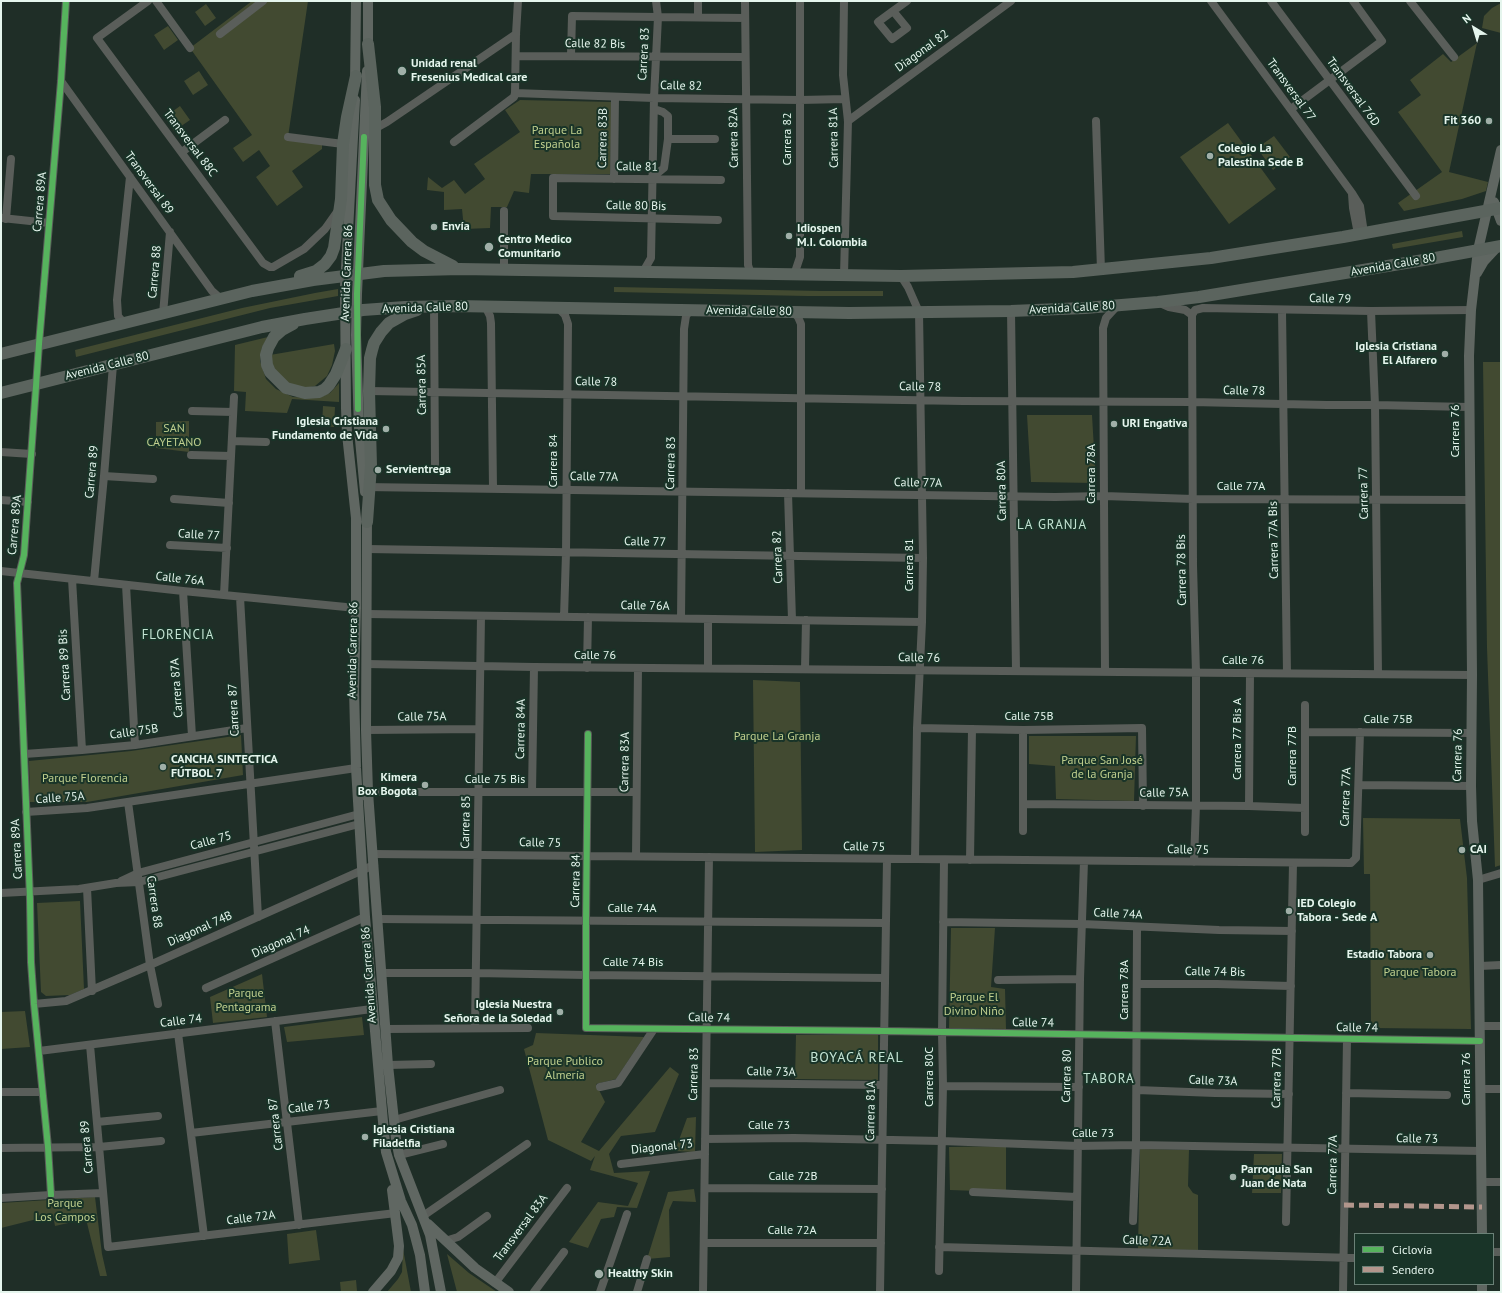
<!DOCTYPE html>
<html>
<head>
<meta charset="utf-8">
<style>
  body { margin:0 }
  #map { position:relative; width:1502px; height:1293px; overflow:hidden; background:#1f2e27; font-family:"PT Sans",sans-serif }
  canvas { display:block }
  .frame { position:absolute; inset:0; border:2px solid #e5f5ed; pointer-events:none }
  .legend { position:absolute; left:1354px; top:1233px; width:140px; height:52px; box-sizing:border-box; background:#193428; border:1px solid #6b8177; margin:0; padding:5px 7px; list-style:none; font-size:12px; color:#e5f5ed }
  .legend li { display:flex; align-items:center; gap:8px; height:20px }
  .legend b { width:20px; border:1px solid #6b8177 }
  .north { position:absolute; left:1454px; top:8px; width:40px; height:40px; -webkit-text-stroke:3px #193428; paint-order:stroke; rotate:322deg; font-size:11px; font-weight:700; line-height:16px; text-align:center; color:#e5f5ed }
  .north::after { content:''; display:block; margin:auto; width:14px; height:18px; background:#e5f5ed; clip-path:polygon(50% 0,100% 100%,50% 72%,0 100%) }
</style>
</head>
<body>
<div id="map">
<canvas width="1502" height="1293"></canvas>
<div class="frame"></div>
<ul class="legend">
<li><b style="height:5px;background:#56b35d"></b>Ciclovía</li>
<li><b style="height:5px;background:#b2968c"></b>Sendero</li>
</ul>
<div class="north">N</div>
</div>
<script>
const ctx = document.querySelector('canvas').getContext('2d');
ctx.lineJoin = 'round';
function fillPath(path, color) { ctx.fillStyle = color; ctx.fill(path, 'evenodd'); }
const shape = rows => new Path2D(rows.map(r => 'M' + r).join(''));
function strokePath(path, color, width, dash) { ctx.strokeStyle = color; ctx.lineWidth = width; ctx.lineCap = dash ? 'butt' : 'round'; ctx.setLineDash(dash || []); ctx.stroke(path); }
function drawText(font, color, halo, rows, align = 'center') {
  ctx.font = font + ' "PT Sans",sans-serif'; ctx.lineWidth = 4; ctx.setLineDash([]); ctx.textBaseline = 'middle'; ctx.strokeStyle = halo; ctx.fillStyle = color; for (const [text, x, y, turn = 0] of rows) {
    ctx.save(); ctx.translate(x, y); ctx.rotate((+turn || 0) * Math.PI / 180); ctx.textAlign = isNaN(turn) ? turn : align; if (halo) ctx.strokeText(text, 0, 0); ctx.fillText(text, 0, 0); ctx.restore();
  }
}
const green = shape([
  [252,1,308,1,288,137,322,141,322,149,292,171,303,187,277,206,256,177,270,166,259,150,243,162,233,148,252,135,190,48],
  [1501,3,1501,33,1482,28,1484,16,1492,8],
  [206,4,216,18,205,26,195,12],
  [168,26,178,40,164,50,154,35],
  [1477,43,1449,172,1488,182,1486,191,1462,199,1404,211,1398,203,1442,172,1398,112,1421,95,1410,80,1443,54,1451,62],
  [199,71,208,85,193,95,184,81],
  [520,100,612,102,610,174,531,174,529,193,514,191,507,207,491,207,490,228,464,229,462,209,444,210,444,192,427,190,428,177,442,188,454,180,465,194,485,179,474,164,520,132,505,110],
  [180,106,190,120,174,131,165,117],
  [1228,123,1276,189,1229,224,1180,157],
  [1274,136,1290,157,1273,170,1257,148],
  [1462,231,1463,237,1393,249,1392,244],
  [614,287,822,291,883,291,883,296,807,296,614,292],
  [338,289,338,296,270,308,76,357,75,350,242,308,315,293],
  [268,337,262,347,260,361,266,379,276,389,293,397,318,398,330,393,339,383,339,402,292,399,287,413,245,411,246,392,234,391,235,345],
  [334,344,335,351,332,365,327,376,315,386,306,388,287,383,273,372,270,355],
  [1483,362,1501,362,1501,865,1495,867,1487,648],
  [323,406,335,407,334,427,322,426],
  [1027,415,1092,415,1096,483,1031,482],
  [189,421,189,452,156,448,156,422],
  [753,680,800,682,802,850,755,852],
  [241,735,243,775,87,802,30,802,29,761,131,751],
  [1029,736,1136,736,1134,801,1056,799,1055,766,1029,764],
  [1363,818,1460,819,1467,878,1471,1029,1371,1028,1370,874,1364,874],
  [80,901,84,989,70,995,46,996,41,992,37,903],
  [951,928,995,928,991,987,1005,989,1006,1029,949,1028],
  [262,974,267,1017,213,1023,210,997],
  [25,1011,30,1047,1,1049,1,1012],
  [362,1017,364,1035,287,1042,284,1027],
  [536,1033,644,1037,616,1079,596,1084,605,1102,581,1142,599,1151,670,1067,679,1074,655,1132,621,1136,609,1154,614,1173,650,1171,637,1208,617,1207,614,1217,601,1219,588,1248,569,1242,598,1202,628,1206,638,1183,590,1170,595,1156,591,1161,548,1140,524,1049,533,1045],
  [796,1035,878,1035,878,1080,795,1079],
  [696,1117,695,1152,675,1151,687,1118],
  [1006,1146,1006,1192,950,1190,949,1147],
  [1140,1149,1189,1150,1188,1186,1193,1193,1198,1195,1198,1250,1138,1249],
  [1254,1154,1282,1154,1281,1193,1252,1193],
  [694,1189,696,1202,673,1201,669,1210,670,1257,647,1259,668,1192],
  [95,1197,102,1254,107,1276,100,1276,86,1219,55,1226,53,1215,1,1228,1,1203],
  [316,1230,320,1260,289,1264,287,1234],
  [403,1249,411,1292,387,1292,398,1279,402,1272],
  [447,1254,469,1273,497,1292,457,1292],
  [356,1280,357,1291,341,1292,340,1282]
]);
const minor = shape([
  [148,1,97,38,263,263,270,267,273,267,304,249,325,229,337,212],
  [156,1,190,48],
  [698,1,698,17],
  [745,1,748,265,751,274],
  [1211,1,1352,193,1360,206,1364,233],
  [1271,1,1416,196],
  [1410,1,1454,57],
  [893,11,907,28,892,39,878,22,893,11,907,1],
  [220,34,263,1],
  [571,55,572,16,745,18],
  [516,56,745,57],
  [61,81,212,291,220,298],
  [515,93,654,98,800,100,845,99],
  [1291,109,1382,41,1353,1],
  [848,121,1011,1],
  [1096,121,1101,270],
  [376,128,387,122,516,34],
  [288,137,343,144],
  [668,139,715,139],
  [454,142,514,97,515,93,516,34,518,1],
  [182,152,225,120],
  [653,173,659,172,664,168,668,139,668,116,663,112,654,109],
  [614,179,615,97],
  [1352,194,1353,208,1358,234],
  [2,218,49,223],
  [6,219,11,159],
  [718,220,553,216,553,178,721,180],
  [504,269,504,211],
  [643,272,651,258,654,98,658,17,656,1],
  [794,275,800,257,800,1],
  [844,275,848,121,843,75,844,1],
  [901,276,908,287,919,312,923,558,922,622,917,728,915,859],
  [1160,303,1169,307,1185,310,1192,315],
  [434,306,435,464],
  [485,306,490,316,491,323,493,488],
  [558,308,565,315,568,324,566,553,564,617],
  [1282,310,1287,673],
  [1011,311,1016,671],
  [1371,311,1375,405,1378,674],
  [793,312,798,317,801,324,801,493],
  [163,314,170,232],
  [1192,315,1193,565,1196,673,1196,805,1194,862],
  [1192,315,1195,310,1203,308,1371,311,1471,310],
  [124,323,118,316,117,300,130,177],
  [369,391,963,401,1192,402,1327,405,1375,405,1469,407],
  [192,411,233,412],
  [232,441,266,442],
  [1,452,32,454],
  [191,455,231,456],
  [104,476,153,479],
  [365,487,1055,497,1104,496,1193,499,1470,500],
  [788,493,792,620],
  [174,499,229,503],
  [1,500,28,502],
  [170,545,227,548],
  [367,549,923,558],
  [1,571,183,591,356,608],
  [72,579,82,750],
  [94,581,104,476,113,365],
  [126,585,135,745],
  [183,591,192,736],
  [224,595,234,397],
  [240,597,258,917],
  [367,614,922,622],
  [681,618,684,329,686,316,690,310],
  [708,619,708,668],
  [366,664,534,667,1472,675],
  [587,668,588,617],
  [805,669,806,620],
  [1105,672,1103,328,1106,318,1117,306],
  [917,728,1023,730,1142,728,1143,806],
  [366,730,479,729],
  [1023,730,1023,831],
  [1305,732,1472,733],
  [588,734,586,921,586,1028,884,1031,1480,1041],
  [24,754,82,750,135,745,247,728],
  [1359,785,1471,786],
  [532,792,534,667],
  [364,796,368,792,636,792],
  [128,802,150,965,158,1004],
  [1024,804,1249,806,1305,808],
  [1249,806,1250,673],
  [26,812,87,808,356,768],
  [1305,832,1305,705],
  [373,854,1351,863,1356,858,1360,732],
  [636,856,638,668],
  [970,860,972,729],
  [1478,880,1501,873],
  [121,881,138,873,359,814],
  [87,888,92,991],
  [1,893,79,889,116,883,139,882,359,824],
  [378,919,886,923],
  [943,922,1082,924,1219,930,1292,931],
  [1480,966,1501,965],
  [382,973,476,973,586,975,885,978],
  [998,980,1080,979],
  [1138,984,1217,984,1291,986],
  [206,988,365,917],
  [34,1004,66,1001,150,965,374,865],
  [275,1021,299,1225],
  [1480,1026,1501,1026],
  [475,1028,481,616],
  [386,1029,528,1028],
  [178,1033,204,1236],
  [90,1045,108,1247,396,1213],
  [39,1051,372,1009],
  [388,1065,431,1064],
  [706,1083,883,1085],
  [943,1086,1079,1087],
  [600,1087,618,1083,654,1029],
  [1481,1089,1501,1089],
  [1137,1090,1215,1093,1289,1094],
  [1,1092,42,1092],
  [1346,1093,1447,1095],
  [394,1120,500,1090],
  [97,1122,158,1116],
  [191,1133,382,1111],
  [705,1139,794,1138,941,1141,1078,1146,1136,1145,1481,1151],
  [1,1148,99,1147,161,1141],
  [399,1155,443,1144],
  [621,1164,705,1154],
  [1481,1182,1501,1182],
  [705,1188,882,1189],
  [973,1192,1077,1197],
  [51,1195,48,1147,34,1004,31,962,30,899,17,583,24,555,39,344,61,81,66,1],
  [1,1198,51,1195,103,1193],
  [423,1216,527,1144],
  [1133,1221,1136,1145,1137,927],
  [1286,1222,1293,863],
  [445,1241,458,1237,487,1216],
  [704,1243,881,1243],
  [939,1247,1355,1258],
  [1493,1252,1501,1252],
  [939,1271,943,1086,942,1032,944,860],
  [495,1283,567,1188],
  [534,1292,564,1252],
  [600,1292,627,1214],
  [637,1292,647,1259],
  [703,1292,709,857],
  [880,1292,887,859],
  [1076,1292,1080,979,1084,861],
  [1343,1292,1347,1039]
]);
const major = shape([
  [368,1,368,51],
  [355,84,356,1],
  [355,100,345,287,346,408,347,434,356,518,356,608,354,689,356,768,365,917,384,1133,386,1152,401,1201,412,1225,415,1236,420,1255,425,1292],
  [1494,202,1501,221],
  [1477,273,1484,261,1497,247],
  [365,492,359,429,356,335,357,294,367,71],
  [367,514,366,730,368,792,388,1065,396,1139,399,1155,430,1235,441,1292],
  [428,1224,475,1268,509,1292],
  [1482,1234,1478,880,1472,821,1471,786,1472,675,1469,356,1471,310,1478,250,1501,150],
  [1482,1284,1482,1292],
  [373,1292,391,1271,398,1258,399,1246,392,1190]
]);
const highway = shape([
  [368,44,375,107,375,185,378,200,391,220,412,242,424,251,453,266],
  [300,276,316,271,325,264,331,256,334,248,341,199,343,144,347,117,356,76],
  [293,324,282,330,274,337,268,348,266,355,267,365,270,372,286,388,305,393,319,392,325,389,329,385,336,374,346,349],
  [1,354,252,291,313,280,384,271,460,269,901,276,1073,272,1211,258,1343,237,1501,208],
  [1,393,262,327,305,319,363,310,405,307,456,306,849,313,1011,311,1085,308,1158,302,1199,297,1430,259,1501,246],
  [367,522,371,466,369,391,370,358,372,350,374,343,381,332,389,323,405,314,417,310]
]);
const quiet = shape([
  [1344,1205,1482,1207]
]);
const cycleway = shape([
  [358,409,357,294,364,137],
  [588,734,586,921,586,1028,884,1031,1480,1041],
  [51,1195,48,1147,34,1004,31,962,30,899,17,583,24,555,39,344,61,81,66,1]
]);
const markers = [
  [402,71,5,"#a0afa8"],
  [1489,121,4,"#a0afa8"],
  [1210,156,4,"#a0afa8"],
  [434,227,4,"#a0afa8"],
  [789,236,4,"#a0afa8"],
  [489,247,5,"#a0afa8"],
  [1445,354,4,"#a0afa8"],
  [1114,424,4,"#a0afa8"],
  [386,429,4,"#a0afa8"],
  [378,470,4,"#a0afa8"],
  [163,767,4,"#a0afa8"],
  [425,785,4,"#a0afa8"],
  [1462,850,4,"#a0afa8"],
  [1289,911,4,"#a0afa8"],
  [1430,955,4,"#a0afa8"],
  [560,1012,4,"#a0afa8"],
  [365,1137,4,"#a0afa8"],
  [1233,1177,4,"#a0afa8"],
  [599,1274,5,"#a0afa8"]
];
const streetNames = [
  ["Calle 82 Bis",595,44,1],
  ["Diagonal 82",922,51,-36],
  ["Carrera 83",644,54,-87],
  ["Calle 82",681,86,1],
  ["Transversal 77",1291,90,54],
  ["Transversal 76D",1353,92,54],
  ["Carrera 83B",603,138,-89],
  ["Carrera 82A",734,138,-91],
  ["Carrera 81A",834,138,-91],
  ["Carrera 82",788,139,-90],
  ["Transversal 88C",190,143,53],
  ["Calle 81",637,167,1],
  ["Transversal 89",149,183,54],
  ["Carrera 89A",40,202,-85],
  ["Calle 80 Bis",636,206,1],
  ["Avenida Calle 80",1393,265,-10],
  ["Carrera 88",155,272,-85],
  ["Avenida Carrera 86",347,273,-88],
  ["Calle 79",1330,299,1],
  ["Avenida Calle 80",425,308,-2],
  ["Avenida Calle 80",1072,308,-3],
  ["Avenida Calle 80",749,311,1],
  ["Avenida Calle 80",107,366,-14],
  ["Calle 78",596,382,1],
  ["Carrera 85A",422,385,-91],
  ["Calle 78",920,387,1],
  ["Calle 78",1244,391,1],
  ["Carrera 76",1456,431,-90],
  ["Carrera 84",554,461,-90],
  ["Carrera 83",671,463,-89],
  ["Carrera 89",92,472,-85],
  ["Carrera 78A",1092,474,-90],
  ["Calle 77A",594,477,1],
  ["Calle 77A",918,483,1],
  ["Calle 77A",1241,487],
  ["Carrera 80A",1002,491,-91],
  ["Carrera 77",1364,493,-91],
  ["Carrera 89A",15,525,-85],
  ["Calle 77",199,535,3],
  ["Carrera 77A Bis",1274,540,-91],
  ["Calle 77",645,542,1],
  ["Carrera 82",778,557,-92],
  ["Carrera 81",910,565,-90],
  ["Carrera 78 Bis",1182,570,-91],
  ["Calle 76A",180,579,6],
  ["Calle 76A",645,606,1],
  ["Avenida Carrera 86",353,650,-89],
  ["Calle 76",595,656],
  ["Calle 76",919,658,1],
  ["Calle 76",1243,661],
  ["Carrera 89 Bis",65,665,-93],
  ["Carrera 87A",177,688,-94],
  ["Carrera 87",234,710,-93],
  ["Calle 75A",422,717,-1],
  ["Calle 75B",1029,717],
  ["Calle 75B",1388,720],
  ["Carrera 84A",521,729,-89],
  ["Calle 75B",134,732,-8],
  ["Carrera 77 Bis A",1238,739,-90],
  ["Carrera 76",1458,755,-89],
  ["Carrera 77B",1293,756,-90],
  ["Carrera 83A",625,762,-89],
  ["Calle 75 Bis",495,780],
  ["Calle 75A",1164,793,-1],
  ["Carrera 77A",1346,797,-88],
  ["Calle 75A",60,798,-4],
  ["Carrera 85",466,822,-89],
  ["Calle 75",211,841,-15],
  ["Calle 75",540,843,1],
  ["Calle 75",864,847,1],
  ["Carrera 89A",17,849,-93],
  ["Calle 75",1188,850,1],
  ["Carrera 84",576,881,-89],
  ["Carrera 88",154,902,82],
  ["Calle 74A",632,909],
  ["Calle 74A",1118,914,3],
  ["Diagonal 74B",200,929,-24],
  ["Diagonal 74",281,942,-24],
  ["Calle 74 Bis",633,963],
  ["Calle 74 Bis",1215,972,1],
  ["Avenida Carrera 86",369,975,-94],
  ["Carrera 78A",1125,990,-90],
  ["Calle 74",709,1018,1],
  ["Calle 74",181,1021,-7],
  ["Calle 74",1033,1023,1],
  ["Calle 74",1357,1028,1],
  ["Calle 73A",771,1072,1],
  ["Carrera 83",694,1074,-89],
  ["Carrera 80",1067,1076,-89],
  ["Carrera 80C",930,1077,-90],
  ["Carrera 77B",1277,1078,-89],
  ["Carrera 76",1467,1079,-90],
  ["Calle 73A",1213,1081,2],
  ["Calle 73",309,1107,-7],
  ["Carrera 81A",871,1111,-89],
  ["Carrera 87",276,1124,-97],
  ["Calle 73",769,1126],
  ["Calle 73",1093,1134],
  ["Calle 73",1417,1139,1],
  ["Carrera 89",87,1147,-95],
  ["Diagonal 73",662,1147,-6],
  ["Carrera 77A",1333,1165,-89],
  ["Calle 72B",793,1177],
  ["Calle 72A",251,1218,-7],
  ["Transversal 83A",521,1228,-53],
  ["Calle 72A",792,1231],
  ["Calle 72A",1147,1241,2]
];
const poiNames = [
  ["Unidad renal",411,64],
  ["Fresenius Medical care",411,78],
  ["Fit 360",1481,121,"right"],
  ["Colegio La",1218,149],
  ["Palestina Sede B",1218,163],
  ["Envía",442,227],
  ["Idiospen",797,229],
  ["M.I. Colombia",797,243],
  ["Centro Medico",498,240],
  ["Comunitario",498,254],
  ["Iglesia Cristiana",1437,347,"right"],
  ["El Alfarero",1437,361,"right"],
  ["Iglesia Cristiana",378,422,"right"],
  ["Fundamento de Vida",378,436,"right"],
  ["URI Engativa",1122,424],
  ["Servientrega",386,470],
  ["CANCHA SINTECTICA",171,760],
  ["FÚTBOL 7",171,774],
  ["Kimera",417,778,"right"],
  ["Box Bogota",417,792,"right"],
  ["CAI",1470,850],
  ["IED Colegio",1297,904],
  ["Tabora - Sede A",1297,918],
  ["Estadio Tabora",1422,955,"right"],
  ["Iglesia Nuestra",552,1005,"right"],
  ["Señora de la Soledad",552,1019,"right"],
  ["Iglesia Cristiana",373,1130],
  ["Filadelfia",373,1144],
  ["Parroquia San",1241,1170],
  ["Juan de Nata",1241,1184],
  ["Healthy Skin",608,1274]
];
const parkNames = [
  ["Parque La",557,131],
  ["Española",557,145],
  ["SAN",174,429],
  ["CAYETANO",174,443],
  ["Parque La Granja",777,737],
  ["Parque San José",1102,761],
  ["de la Granja",1102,775],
  ["Parque Florencia",85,779],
  ["Parque Tabora",1420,973],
  ["Parque",246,994],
  ["Pentagrama",246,1008],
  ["Parque El",974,998],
  ["Divino Niño",974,1012],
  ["Parque Publico",565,1062],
  ["Almería",565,1076],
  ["Parque",65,1204],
  ["Los Campos",65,1218]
];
const neighbourhoodNames = [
  ["LA GRANJA",1052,525],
  ["FLORENCIA",178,635],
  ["TABORA",1109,1079]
];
const quarterNames = [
  ["BOYACÁ REAL",857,1058]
];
fillPath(green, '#424a31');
strokePath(minor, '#5a5e5a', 8);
strokePath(major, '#606762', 10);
strokePath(highway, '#5b645e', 12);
strokePath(quiet, '#b2968c', 5, [10, 5]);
strokePath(cycleway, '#56b35d', 6);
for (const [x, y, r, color] of markers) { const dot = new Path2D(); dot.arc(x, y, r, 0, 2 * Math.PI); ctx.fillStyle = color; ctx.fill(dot); strokePath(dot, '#193428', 1.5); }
drawText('12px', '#e5f5ed', '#193428', streetNames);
drawText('bold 12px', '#e5f5ed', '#193428', poiNames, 'left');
drawText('12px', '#c0cf8e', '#193428', parkNames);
ctx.letterSpacing = '1px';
drawText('13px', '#c4e4d4', '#193428', neighbourhoodNames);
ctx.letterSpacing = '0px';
ctx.letterSpacing = '1px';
drawText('14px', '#c4e4d4', '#193428', quarterNames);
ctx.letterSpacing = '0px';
</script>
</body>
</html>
